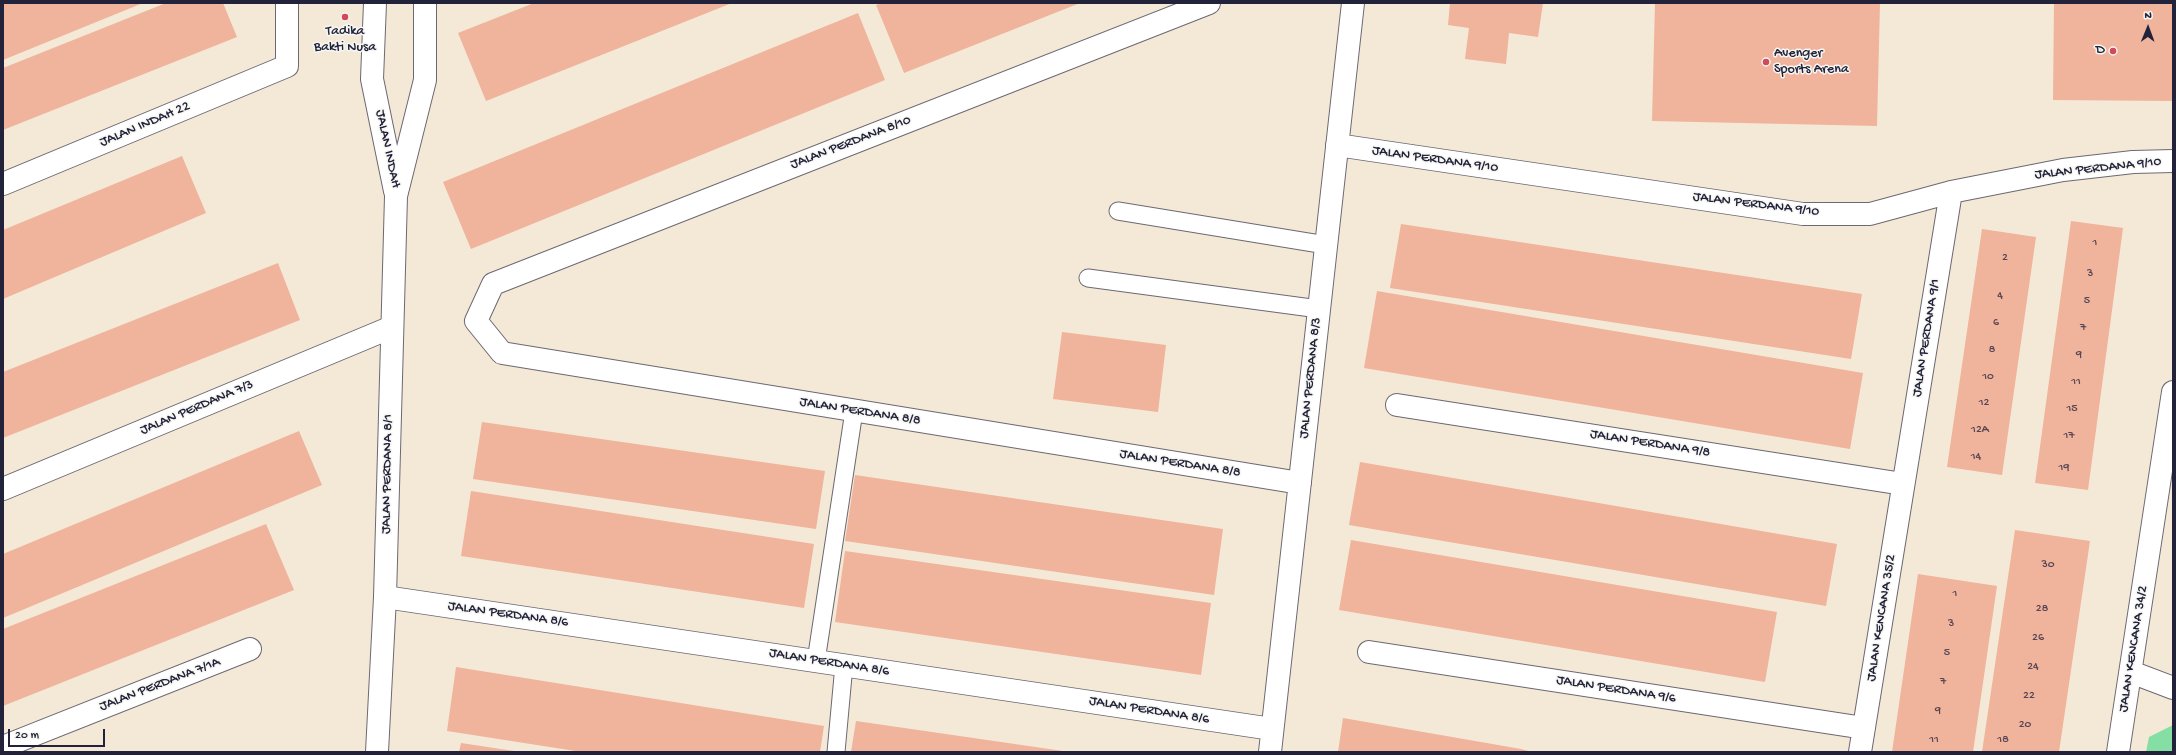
<!DOCTYPE html>
<html>
<head>
<meta charset="utf-8">
<style>
  body { margin:0 }
  #map { position:relative; width:2176px; height:755px; overflow:hidden; background:#f4e9d7; font-family:"Gochi Hand",sans-serif }
  canvas { display:block }
  .frame { position:absolute; inset:0; border:4px solid #22223b; pointer-events:none }
  .north { position:absolute; left:2128px; top:8px; width:40px; height:40px; -webkit-text-stroke:3px #f6f6f2; paint-order:stroke; rotate:1deg; font-size:11px; font-weight:700; line-height:16px; text-align:center; color:#22223b }
  .north::after { content:''; display:block; margin:auto; width:14px; height:18px; background:#22223b; clip-path:polygon(50% 0,100% 100%,50% 72%,0 100%) }
  .scale { position:absolute; left:8px; top:729px; width:97px; height:18px; box-sizing:border-box; border:2px solid #22223b; border-top:0; padding-left:5px; font-size:12px; line-height:14px; white-space:nowrap; color:#22223b; -webkit-text-stroke:3px #f6f6f2; paint-order:stroke }
</style>
</head>
<body>
<div id="map">
<canvas width="2176" height="755"></canvas>
<div class="frame"></div>
<div class="north">N</div>
<div class="scale">20 m</div>
</div>
<script>
const ctx = document.querySelector('canvas').getContext('2d');
ctx.lineJoin = 'round';
function fillPath(path, color) { ctx.fillStyle = color; ctx.fill(path, 'evenodd'); }
const shape = rows => new Path2D(rows.map(r => 'M' + r).join(''));
function strokePath(path, color, width, dash) { ctx.strokeStyle = color; ctx.lineWidth = width; ctx.lineCap = dash ? 'butt' : 'round'; ctx.setLineDash(dash || []); ctx.stroke(path); }
function drawText(font, color, halo, rows, align = 'center') {
  ctx.font = font + ' "Gochi Hand",sans-serif'; ctx.lineWidth = 3; ctx.setLineDash([]); ctx.textBaseline = 'middle'; ctx.strokeStyle = halo; ctx.fillStyle = color; for (const [text, x, y, turn = 0] of rows) {
    ctx.save(); ctx.translate(x, y); ctx.rotate((+turn || 0) * Math.PI / 180); ctx.textAlign = isNaN(turn) ? turn : align; if (halo) ctx.strokeText(text, 0, 0); ctx.fillText(text, 0, 0); ctx.restore();
  }
}
const green = shape([
  [2173,725,2173,752,2146,752,2149,737]
]);
const building = shape([
  [3,3,143,3,3,60],
  [166,3,223,3,237,37,3,130,3,68],
  [534,3,732,3,486,101,458,33],
  [882,3,1080,3,904,73,876,5],
  [1450,3,1543,3,1538,37,1509,33,1506,64,1465,59,1469,28,1448,25],
  [1655,3,1880,3,1877,126,1652,121],
  [2054,3,2173,3,2173,101,2053,100],
  [858,13,885,80,471,249,443,182],
  [182,156,206,213,3,299,3,230],
  [2071,221,2123,228,2088,490,2035,483],
  [1401,224,1862,294,1851,359,1390,288],
  [1982,229,2036,237,2002,475,1947,467],
  [278,263,300,320,3,438,3,372],
  [1377,291,1863,373,1850,449,1364,368],
  [1062,332,1166,345,1158,412,1053,399],
  [482,422,825,471,816,529,473,479],
  [299,431,322,485,3,618,3,554],
  [1360,462,1837,544,1826,606,1349,525],
  [855,475,1223,529,1214,595,845,541],
  [471,491,814,544,804,608,461,556],
  [266,524,294,590,3,706,3,629],
  [2015,530,2090,541,2059,752,1982,752],
  [1351,540,1777,612,1765,682,1339,610],
  [845,551,1211,603,1201,675,835,622],
  [1918,574,1997,586,1973,752,1892,752],
  [456,667,824,726,820,752,582,752,447,731],
  [1343,718,1521,749,1532,752,1338,752],
  [856,721,1063,751,1063,752,851,752],
  [461,743,514,751,514,752,459,752]
]);
const lane = shape([
  [1118,211,1326,245],
  [1088,278,1319,309],
  [816,661,854,411],
  [836,752,844,665]
]);
const street = shape([
  [1209,3,493,284,476,321,502,353,1300,483],
  [1337,145,1803,214,1870,214,1951,192,2063,170,2133,162,2173,161],
  [3,184,287,66,287,3],
  [1397,405,1903,484],
  [3,489,392,327],
  [385,597,1272,729],
  [1369,652,1864,728],
  [2131,672,2173,688],
  [3,747,250,649],
  [1270,752,1353,3],
  [1860,752,1951,192],
  [2118,752,2173,392]
]);
const secondary = shape([
  [375,3,372,79,395,191],
  [377,752,385,597,396,196,425,80,425,3]
]);
const markers = [
  [345,17,4,"#d1495b"],
  [2113,51,4,"#d1495b"],
  [1766,62,4,"#d1495b"]
];
const numberNames = [
  ["1",2095,243],
  ["2",2005,258],
  ["3",2090,274],
  ["4",2000,296],
  ["5",2087,301],
  ["6",1996,323],
  ["7",2083,328],
  ["8",1992,350],
  ["9",2079,355],
  ["10",1988,377],
  ["11",2076,382],
  ["12",1984,403],
  ["15",2072,409],
  ["12A",1980,430],
  ["17",2069,436],
  ["14",1976,457],
  ["19",2064,468],
  ["30",2048,565],
  ["1",1955,594],
  ["28",2042,609],
  ["3",1951,624],
  ["26",2038,638],
  ["5",1947,653],
  ["24",2033,667],
  ["7",1943,682],
  ["22",2029,696],
  ["9",1938,711],
  ["20",2025,725],
  ["11",1934,740],
  ["18",2003,740]
];
const poiNames = [
  ["Tadika",345,32],
  ["Bakti Nusa",345,48],
  ["D",2105,51,"right"],
  ["Avenger",1774,54,"left"],
  ["Sports Arena",1774,70,"left"]
];
const streetNames = [
  ["JALAN INDAH 22",145,125,-23],
  ["JALAN PERDANA 8/10",851,143,-21],
  ["JALAN INDAH",387,149,78],
  ["JALAN PERDANA 9/10",1435,160,8],
  ["JALAN PERDANA 9/10",2098,169,-6],
  ["JALAN PERDANA 9/10",1756,205,7],
  ["JALAN PERDANA 9/1",1927,338,-81],
  ["JALAN PERDANA 8/3",1311,378,-84],
  ["JALAN PERDANA 7/3",197,408,-23],
  ["JALAN PERDANA 8/8",860,412,9],
  ["JALAN PERDANA 9/8",1650,444,9],
  ["JALAN PERDANA 8/8",1180,464,9],
  ["JALAN PERDANA 8/1",388,474,-89],
  ["JALAN PERDANA 8/6",508,615,8],
  ["JALAN KENCANA 35/2",1882,618,-81],
  ["JALAN KENCANA 34/2",2134,649,-81],
  ["JALAN PERDANA 8/6",829,663,9],
  ["JALAN PERDANA 7/1A",160,685,-21],
  ["JALAN PERDANA 9/6",1616,690,9],
  ["JALAN PERDANA 8/6",1149,711,9]
];
fillPath(green, '#85dea3');
fillPath(building, '#f0b39c');
strokePath(lane, '#6c6872', 19);
strokePath(street, '#6c6872', 24);
strokePath(secondary, '#6c6872', 24);
strokePath(lane, '#fff', 17);
strokePath(street, '#fff', 22);
strokePath(secondary, '#fff', 22);
for (const [x, y, r, color] of markers) { const dot = new Path2D(); dot.arc(x, y, r, 0, 2 * Math.PI); ctx.fillStyle = color; ctx.fill(dot); strokePath(dot, '#f6f6f2', 1.5); }
drawText('12px', '#564653', null, numberNames);
drawText('14px', '#22223b', '#f6f6f2', poiNames);
drawText('14px', '#22223b', '#f6f6f2', streetNames);
</script>
</body>
</html>
